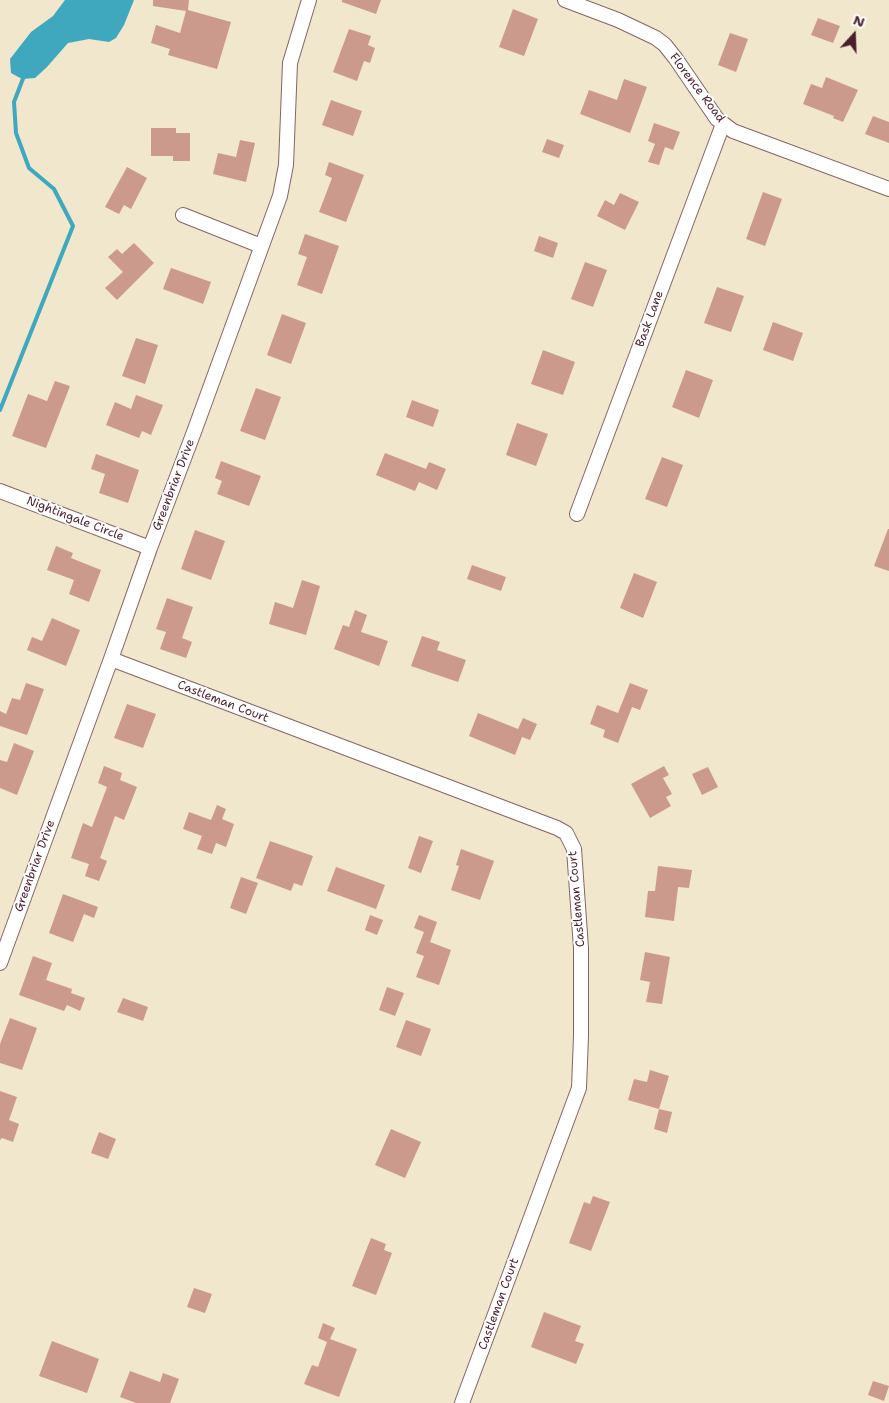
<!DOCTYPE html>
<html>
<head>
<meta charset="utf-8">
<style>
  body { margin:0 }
  #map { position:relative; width:889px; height:1403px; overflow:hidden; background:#f0e7cd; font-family:"Shantell Sans",sans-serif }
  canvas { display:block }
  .north { position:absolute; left:829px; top:10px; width:50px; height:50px; -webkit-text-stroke:4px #fff; paint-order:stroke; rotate:20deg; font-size:14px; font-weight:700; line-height:20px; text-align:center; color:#4a1f2b }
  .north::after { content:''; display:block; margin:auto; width:18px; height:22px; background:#4a1f2b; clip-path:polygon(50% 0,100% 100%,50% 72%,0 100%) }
</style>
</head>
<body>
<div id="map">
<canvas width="889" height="1403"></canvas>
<div class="north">N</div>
</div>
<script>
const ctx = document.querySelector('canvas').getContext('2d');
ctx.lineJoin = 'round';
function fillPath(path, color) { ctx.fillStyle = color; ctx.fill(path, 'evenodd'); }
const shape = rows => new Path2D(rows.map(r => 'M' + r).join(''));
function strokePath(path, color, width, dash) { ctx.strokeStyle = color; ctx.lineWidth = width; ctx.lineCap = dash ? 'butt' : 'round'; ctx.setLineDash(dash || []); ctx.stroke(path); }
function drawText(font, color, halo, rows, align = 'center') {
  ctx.font = font + ' "Shantell Sans",sans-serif'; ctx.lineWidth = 4; ctx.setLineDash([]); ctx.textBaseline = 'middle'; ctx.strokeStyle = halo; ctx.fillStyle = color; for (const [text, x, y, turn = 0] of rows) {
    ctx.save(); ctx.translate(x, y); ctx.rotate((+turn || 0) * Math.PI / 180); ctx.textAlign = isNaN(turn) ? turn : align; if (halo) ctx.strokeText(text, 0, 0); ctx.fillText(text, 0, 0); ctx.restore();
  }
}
const water = shape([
  [65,0,134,0,124,25,116,38,109,42,89,39,68,43,47,67,35,78,22,79,11,73,10,59,31,32,53,16]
]);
const stream = shape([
  [0,410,73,226,54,189,29,168,16,133,14,102,24,76]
]);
const building = shape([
  [153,0,189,0,188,10,231,22,217,69,168,55,170,49,151,43,156,25,180,33,186,11,153,6],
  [342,0,381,0,376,14,342,2],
  [513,9,538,19,524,56,499,47],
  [818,18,840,26,833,43,811,35],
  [349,29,371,36,368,45,375,48,370,63,364,61,357,81,333,72],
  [730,33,748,39,736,72,718,65],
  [826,77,858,90,843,122,833,118,834,116,803,104,811,84,822,88],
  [624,79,647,87,630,133,580,114,589,90,617,100],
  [331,100,362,111,353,136,322,125],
  [873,116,889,122,889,143,865,134],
  [654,123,680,132,673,150,665,147,659,165,648,162,655,144,648,141],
  [151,128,176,128,176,133,190,133,190,161,173,161,173,156,151,156],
  [547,139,564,145,559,158,542,152],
  [240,140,255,143,246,182,213,174,218,153,236,157],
  [329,162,364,175,346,222,319,212,332,178,325,175],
  [127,167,147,178,131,209,124,205,119,214,105,207],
  [763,192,782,199,765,246,746,239],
  [620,193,639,202,625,230,597,216,605,200,614,205],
  [305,234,339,246,322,294,297,285,307,257,298,254],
  [539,236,558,243,553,258,534,251],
  [134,243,154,263,117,300,105,288,123,272,108,257,117,249,122,254],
  [585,262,607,270,593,307,571,299],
  [171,268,211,282,203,304,163,289],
  [717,287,744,296,731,332,704,323],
  [282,314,306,323,291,364,267,355],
  [773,322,803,333,793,361,763,350],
  [136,338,158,345,145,384,122,376],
  [543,350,575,362,563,395,531,384],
  [686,370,713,380,699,418,672,407],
  [55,381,70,386,46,448,12,436,28,394,47,401],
  [256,388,281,397,265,440,240,431],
  [136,395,163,405,151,435,142,431,139,438,106,425,115,402,131,409],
  [412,400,439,410,433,427,406,417],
  [517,423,548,434,536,466,506,455],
  [385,453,426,469,429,462,446,469,437,490,419,482,415,491,376,475],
  [96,454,139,470,128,503,99,493,105,474,91,469],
  [662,457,683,465,667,507,645,499],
  [221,461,261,476,249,506,217,494,222,481,215,478],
  [888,529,889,529,889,571,874,566],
  [195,530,225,541,211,580,181,569],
  [56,546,73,553,71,558,101,570,89,602,69,594,74,580,47,570],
  [472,565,506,577,501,591,467,579],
  [634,573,657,582,643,618,620,608],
  [302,580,320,586,306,635,269,624,275,602,293,608],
  [167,598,193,607,182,638,192,642,186,658,160,649,166,632,156,629],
  [355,610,367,615,361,632,388,641,379,666,334,649,343,625,349,627],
  [52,618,80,630,66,666,27,650,32,637,42,641],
  [422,636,440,642,437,650,466,660,458,682,411,666],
  [26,683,44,689,27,735,0,726,0,711,6,714,12,698,20,700],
  [630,683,648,690,640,710,632,707,618,743,603,737,605,730,590,724,597,705,618,713],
  [127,704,156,714,143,748,114,738],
  [478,713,518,729,523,718,537,724,530,740,522,737,515,755,469,736],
  [14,743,34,751,17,795,0,788,0,760,7,762],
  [104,766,122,773,120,780,137,787,124,820,115,816,100,858,107,861,99,881,85,876,89,864,71,858,83,823,92,827,107,787,98,783],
  [664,766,669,775,663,778,672,794,666,797,671,806,650,818,631,784],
  [708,767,718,787,702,795,692,774],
  [217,805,226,809,222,819,234,824,226,847,216,843,212,854,197,849,202,836,183,829,189,812,211,820],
  [419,836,433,841,421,873,408,868],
  [270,841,313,856,302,886,294,883,291,891,256,878],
  [461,849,494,861,480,900,451,890,459,866,456,865],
  [658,866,692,870,689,888,678,887,674,921,645,917,648,891,655,891],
  [336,867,385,885,376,909,327,891],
  [241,877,258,883,246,914,230,908],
  [63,894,98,907,94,918,84,914,73,942,49,933],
  [370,915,383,920,377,935,365,930],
  [419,915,437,922,430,942,451,950,439,985,416,977,424,956,416,953,424,932,414,928],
  [645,952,670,957,662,1004,646,1002,650,982,640,980],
  [33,956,52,963,46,980,72,989,71,993,85,998,80,1011,67,1005,64,1011,19,995],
  [387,987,404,993,395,1016,379,1010],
  [123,998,148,1007,143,1021,117,1012],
  [10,1018,37,1028,22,1070,0,1063,0,1044],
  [406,1020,431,1029,421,1056,396,1047],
  [650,1070,669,1076,659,1109,628,1100,634,1079,647,1082],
  [0,1091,17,1097,9,1120,19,1124,13,1142,2,1138,0,1140],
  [659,1109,672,1112,667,1133,654,1129],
  [391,1129,421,1142,405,1178,375,1165],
  [99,1132,116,1139,108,1159,91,1153],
  [593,1196,610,1202,591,1251,569,1243,584,1202,590,1204],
  [371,1238,386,1244,384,1250,392,1253,376,1295,352,1286],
  [194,1288,212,1294,205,1313,187,1307],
  [544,1312,581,1326,575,1341,584,1344,576,1364,531,1347],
  [323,1323,335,1328,330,1339,357,1349,339,1397,304,1384,312,1365,318,1367,327,1342,318,1338],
  [52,1341,99,1359,87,1393,39,1376],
  [130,1371,160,1382,163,1373,179,1379,170,1403,136,1403,120,1397],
  [873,1381,889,1386,884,1401,868,1395]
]);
const minor = shape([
  [565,0,618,20,656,38,665,45,676,59,717,119,733,131,889,189],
  [183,215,261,246],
  [0,491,150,548],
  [577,514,723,124],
  [111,659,557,828,566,833,574,849,581,948,581,1036,579,1088,462,1403],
  [0,963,111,659,150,548,194,432,280,196,286,165,290,63,309,0]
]);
const streetNames = [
  ["Florence Road",697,88,53],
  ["Bask Lane",650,319,-70],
  ["Greenbriar Drive",174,485,-69],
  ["Nightingale Circle",75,519,21],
  ["Castleman Court",223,702,21],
  ["Greenbriar Drive",35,866,-70],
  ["Castleman Court",577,899,-95],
  ["Castleman Court",499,1304,-70]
];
fillPath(water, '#3fa8bf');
strokePath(stream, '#3fa8bf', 4);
fillPath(building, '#cc9a8d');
strokePath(minor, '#846564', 16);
strokePath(minor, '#fff', 14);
drawText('12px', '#4a1f2b', '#fff', streetNames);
</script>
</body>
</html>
